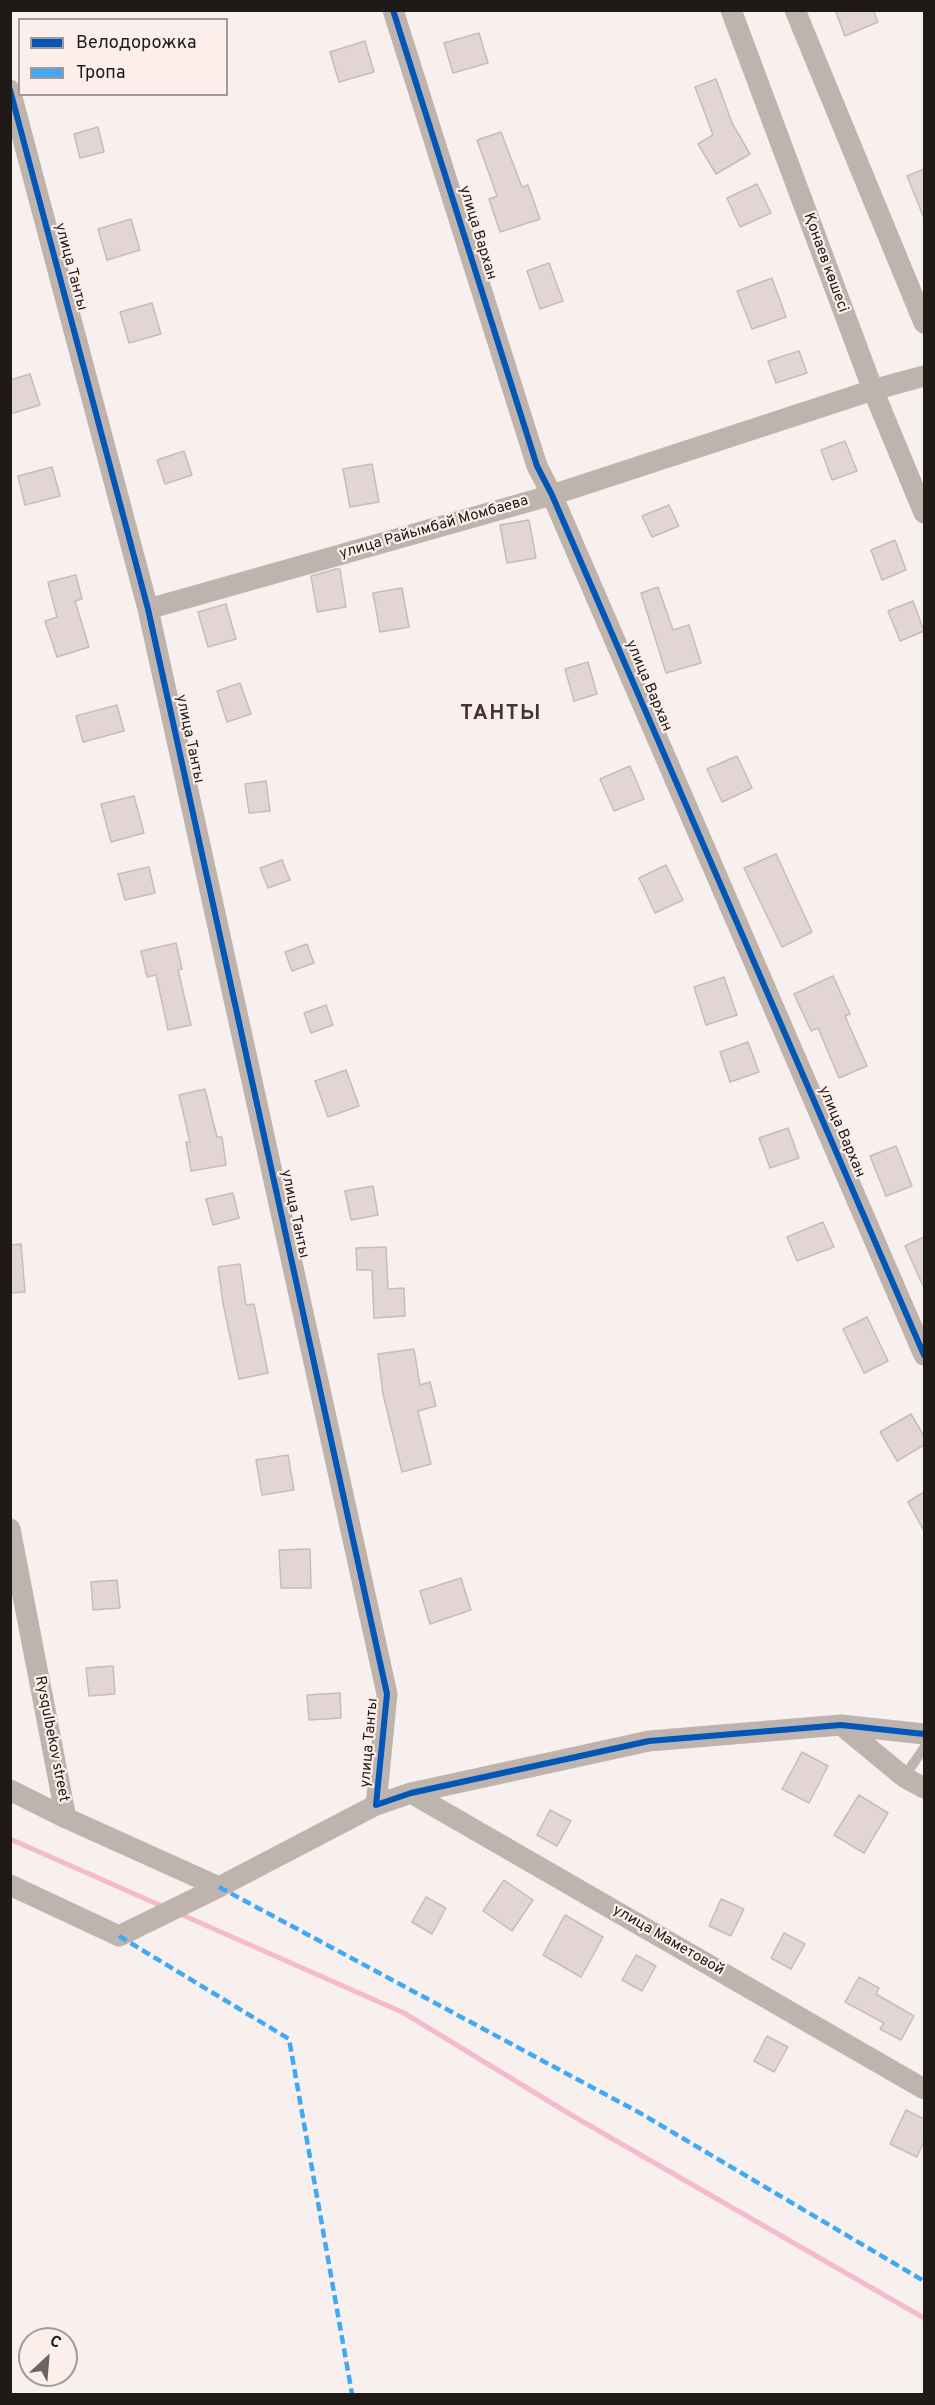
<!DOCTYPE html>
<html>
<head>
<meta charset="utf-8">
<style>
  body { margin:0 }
  #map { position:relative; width:935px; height:2405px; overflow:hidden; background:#f8f0ee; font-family:Overpass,sans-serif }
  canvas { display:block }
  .frame { position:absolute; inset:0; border:12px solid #1f1917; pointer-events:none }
  .legend { position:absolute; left:18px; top:18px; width:210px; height:78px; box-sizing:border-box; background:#fceeea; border:2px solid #a49996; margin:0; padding:8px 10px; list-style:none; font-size:18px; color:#1f1917 }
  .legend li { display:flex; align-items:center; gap:12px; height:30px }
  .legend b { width:30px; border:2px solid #a49996 }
  .north { position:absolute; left:18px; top:2327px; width:60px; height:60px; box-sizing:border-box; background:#fceeea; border:2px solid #a49996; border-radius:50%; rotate:26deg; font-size:16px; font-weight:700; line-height:24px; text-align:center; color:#1f1917 }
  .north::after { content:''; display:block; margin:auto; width:21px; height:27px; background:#6b6462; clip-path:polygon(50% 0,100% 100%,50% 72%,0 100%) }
</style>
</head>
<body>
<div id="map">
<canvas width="935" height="2405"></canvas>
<div class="frame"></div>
<ul class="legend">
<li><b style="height:8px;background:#0057b8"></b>Велодорожка</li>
<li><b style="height:8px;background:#3fa9f5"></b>Тропа</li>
</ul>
<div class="north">С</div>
</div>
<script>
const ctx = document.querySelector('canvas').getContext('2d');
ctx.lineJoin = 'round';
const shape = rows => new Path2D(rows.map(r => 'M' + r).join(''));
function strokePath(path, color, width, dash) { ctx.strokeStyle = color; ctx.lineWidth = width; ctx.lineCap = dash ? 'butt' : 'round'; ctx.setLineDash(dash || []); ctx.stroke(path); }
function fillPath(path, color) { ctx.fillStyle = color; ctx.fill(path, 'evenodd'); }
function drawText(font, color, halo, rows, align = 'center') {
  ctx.font = font + ' Overpass,sans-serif'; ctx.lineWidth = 4.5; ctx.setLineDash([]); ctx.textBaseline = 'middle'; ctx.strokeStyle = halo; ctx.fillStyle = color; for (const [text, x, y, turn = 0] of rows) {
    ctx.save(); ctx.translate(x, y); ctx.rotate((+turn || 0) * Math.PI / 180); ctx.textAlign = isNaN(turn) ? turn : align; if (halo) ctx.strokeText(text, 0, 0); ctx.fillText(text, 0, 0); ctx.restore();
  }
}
const stream = shape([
  [10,1839,164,1907],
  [178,1913,404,2013,573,2116,924,2318]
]);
const building = shape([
  [835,10,873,10,878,22,845,36,835,10],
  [479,33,488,63,453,73,444,43,479,33],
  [365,41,374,72,339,82,330,52,365,41],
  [716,79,732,123,750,154,716,174,698,144,713,135,695,87,716,79],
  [98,127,104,152,80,158,74,134,98,127],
  [501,132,522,187,528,185,540,219,500,232,489,199,497,196,477,140,501,132],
  [924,169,924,218,907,176,924,169],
  [757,184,771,213,740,227,727,198,757,184],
  [131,219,140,250,107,260,98,229,131,219],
  [549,263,563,301,540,309,527,271,549,263],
  [772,278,786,317,752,329,737,291,772,278],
  [152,303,161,334,129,343,120,312,152,303],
  [799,351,807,373,776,383,768,361,799,351],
  [30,374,40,405,10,414,10,380,30,374],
  [845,441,857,471,832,480,821,450,845,441],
  [184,451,192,475,165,484,157,460,184,451],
  [372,464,379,502,350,507,343,469,372,464],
  [52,467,60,496,25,505,18,476,52,467],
  [669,505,679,526,652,537,642,516,669,505],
  [529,520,536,558,507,563,500,525,529,520],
  [895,540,906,570,882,580,871,550,895,540],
  [336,569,340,569,346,607,317,612,311,576,336,569],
  [76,575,82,599,75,601,89,647,57,657,45,621,57,617,48,582,76,575],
  [658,587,673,630,689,625,701,663,666,673,641,593,658,587],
  [402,588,409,627,380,632,373,593,402,588],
  [913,601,924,631,900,641,888,611,913,601],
  [226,604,236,639,208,647,198,612,226,604],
  [588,662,597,694,574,701,565,669,588,662],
  [240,683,251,714,227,722,217,691,240,683],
  [117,705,124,731,83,742,76,716,117,705],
  [737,756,752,788,722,802,707,769,737,756],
  [630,766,644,799,614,811,600,779,630,766],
  [266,781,270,811,249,813,245,784,266,781],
  [134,796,144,833,111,842,101,804,134,796],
  [776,854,812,932,782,947,744,868,776,854],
  [282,860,290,880,268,888,260,868,282,860],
  [666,865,683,900,655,913,639,878,666,865],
  [149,867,155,893,125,900,118,874,149,867],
  [176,943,182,969,178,970,191,1025,168,1030,156,975,147,977,141,951,176,943],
  [307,944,314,963,292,971,285,952,307,944],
  [833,976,850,1014,845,1016,867,1066,839,1078,818,1028,811,1031,794,994,833,976],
  [724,977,737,1015,706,1025,694,987,724,977],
  [326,1005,333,1025,311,1033,304,1013,326,1005],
  [748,1042,759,1072,730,1082,720,1052,748,1042],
  [346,1070,359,1106,328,1117,315,1081,346,1070],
  [205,1089,217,1137,222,1137,226,1165,191,1171,186,1142,190,1142,179,1095,205,1089],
  [788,1128,799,1158,770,1168,759,1138,788,1128],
  [896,1146,912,1186,886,1196,870,1156,896,1146],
  [373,1186,378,1215,351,1220,345,1191,373,1186],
  [233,1193,239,1218,213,1225,206,1199,233,1193],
  [823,1222,834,1247,797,1261,787,1237,823,1222],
  [924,1237,924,1288,905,1246,924,1237],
  [21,1244,25,1292,10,1293,10,1245,21,1244],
  [386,1247,388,1289,404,1288,405,1316,374,1318,372,1270,357,1270,356,1248,386,1247],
  [240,1264,246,1305,254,1304,268,1373,239,1379,223,1303,218,1267,240,1264],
  [867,1317,888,1361,864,1373,843,1329,867,1317],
  [414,1349,420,1385,430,1382,436,1406,418,1411,431,1464,402,1472,383,1394,378,1354,414,1349],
  [911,1414,924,1436,924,1445,897,1461,880,1432,911,1414],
  [288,1455,294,1490,262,1495,256,1460,288,1455],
  [924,1492,924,1531,908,1502,924,1492],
  [310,1549,311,1588,281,1588,279,1550,310,1549],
  [461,1578,471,1610,430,1624,420,1591,461,1578],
  [117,1580,120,1608,93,1610,91,1582,117,1580],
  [113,1666,115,1694,89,1696,86,1668,113,1666],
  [340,1693,341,1718,309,1720,307,1695,340,1693],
  [802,1752,828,1766,809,1803,782,1789,802,1752],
  [859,1795,888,1813,864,1853,834,1835,859,1795],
  [550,1810,571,1821,557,1846,537,1835,550,1810],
  [504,1880,533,1900,512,1931,483,1911,504,1880],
  [426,1897,446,1908,432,1934,412,1922,426,1897],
  [721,1899,744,1909,731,1936,709,1926,721,1899],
  [565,1915,603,1937,581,1977,543,1955,565,1915],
  [784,1933,805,1944,791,1969,771,1958,784,1933],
  [636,1955,656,1966,642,1991,622,1980,636,1955],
  [859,1977,879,1988,876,1994,914,2016,901,2040,880,2029,884,2023,845,2002,859,1977],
  [767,2036,788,2047,774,2072,754,2061,767,2036],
  [906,2110,924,2119,924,2141,917,2157,890,2144,906,2110]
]);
const lane = shape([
  [904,1777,924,1748]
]);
const street = shape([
  [393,10,537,466,552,495,924,1355],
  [731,10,873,390,924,513],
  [795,10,924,323],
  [10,90,148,609,387,1694,376,1805,411,1793,649,1741,841,1725,924,1734],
  [148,609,552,495,873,390,924,376],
  [10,1529,66,1818,219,1887],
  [841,1725,904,1777,924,1788],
  [10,1790,66,1818],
  [411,1793,924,2089],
  [10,1885,119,1936,219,1887,376,1805]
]);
const quiet = shape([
  [219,1887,640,2113,924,2281],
  [119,1936,289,2039,352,2394]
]);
const cycleway = shape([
  [393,10,537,466,552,495,924,1355],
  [10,90,148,609,387,1694,376,1805,411,1793,649,1741,841,1725,924,1734]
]);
const streetNames = [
  ["улица Вархан",477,233,73],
  ["Қонаев көшесі",825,263,70],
  ["улица Танты",70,267,75],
  ["улица Райымбай Момбаева",434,528,-16],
  ["улица Вархан",648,686,67],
  ["улица Танты",189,739,78],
  ["улица Вархан",841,1132,67],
  ["улица Танты",294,1214,78],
  ["Rysqulbekov street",51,1739,79],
  ["улица Танты",370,1743,-85],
  ["улица Маметовой",668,1941,30]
];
const districtNames = [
  ["ТАНТЫ",501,715]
];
strokePath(stream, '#f7b9ce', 5);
fillPath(building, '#e3d5d5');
strokePath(building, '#c4bdbc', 1.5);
strokePath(lane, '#bfb4ad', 10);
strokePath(street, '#bfb4ad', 21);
strokePath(quiet, '#3fa9f5', 4.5, [9, 4.5]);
strokePath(cycleway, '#0057b8', 6);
drawText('15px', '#1f1917', '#fceeea', streetNames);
ctx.letterSpacing = '1.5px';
drawText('bold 21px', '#433531', '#fceeea', districtNames);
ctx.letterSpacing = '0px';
</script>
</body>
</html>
